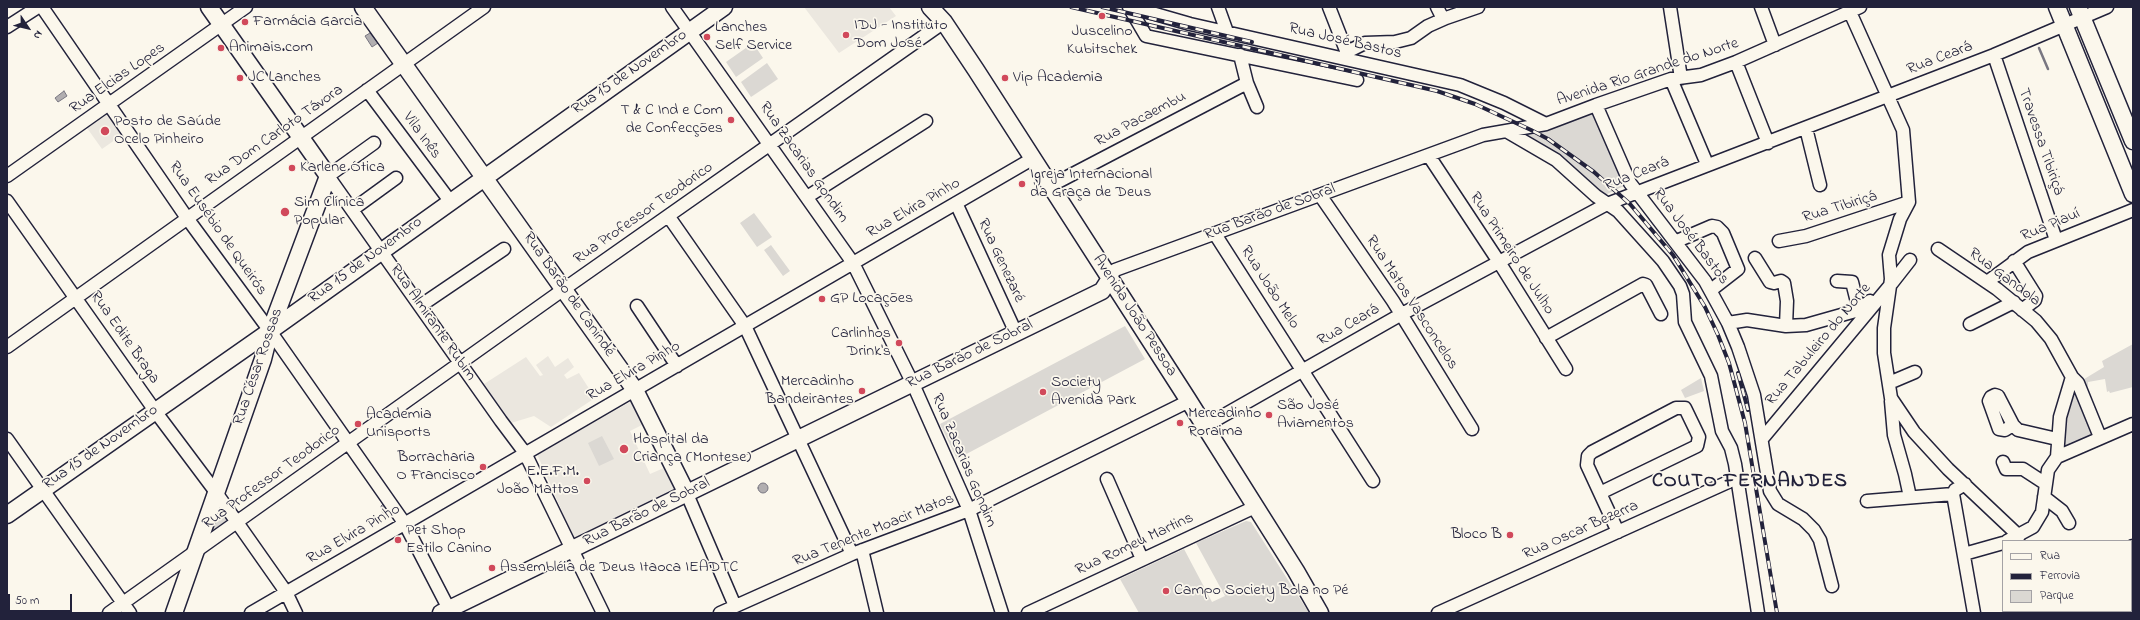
<!DOCTYPE html>
<html>
<head>
<meta charset="utf-8">
<style>
  body { margin:0 }
  #map { position:relative; width:2140px; height:620px; overflow:hidden; background:#fbf7ec; font-family:"Indie Flower",sans-serif }
  canvas { display:block }
  .frame { position:absolute; inset:0; border:8px solid #22223b; pointer-events:none }
  .legend { position:absolute; left:2002px; top:540px; width:130px; height:72px; box-sizing:border-box; background:#fbf7ec; border:1px solid #a4a2a5; margin:0; padding:5px 7px; list-style:none; font-size:12px; color:#22223b }
  .legend li { display:flex; align-items:center; gap:8px; height:20px }
  .legend b { width:20px; border:1px solid #a4a2a5 }
  .north { position:absolute; left:8px; top:8px; width:40px; height:40px; -webkit-text-stroke:3px #fbf7ec; paint-order:stroke; rotate:125deg; font-size:11px; font-weight:700; line-height:16px; text-align:center; color:#22223b }
  .north::after { content:''; display:block; margin:auto; width:14px; height:18px; background:#22223b; clip-path:polygon(50% 0,100% 100%,50% 72%,0 100%) }
  .scale { position:absolute; left:8px; top:594px; width:64px; height:18px; box-sizing:border-box; border:2px solid #22223b; border-top:0; padding-left:5px; font-size:12px; line-height:14px; white-space:nowrap; color:#22223b; -webkit-text-stroke:3px #fbf7ec; paint-order:stroke }
</style>
</head>
<body>
<div id="map">
<canvas width="2140" height="620"></canvas>
<div class="frame"></div>
<ul class="legend">
<li><b style="height:5px;background:#fbf7ec"></b>Rua</li>
<li><b style="height:5px;background:#22223b"></b>Ferrovia</li>
<li><b style="height:11px;background:#dbd8d3"></b>Parque</li>
</ul>
<div class="north">N</div>
<div class="scale">50 m</div>
</div>
<script>
const ctx = document.querySelector('canvas').getContext('2d');
ctx.lineJoin = 'round';
function fillPath(path, color) { ctx.fillStyle = color; ctx.fill(path, 'evenodd'); }
const shape = rows => new Path2D(rows.map(r => 'M' + r).join(''));
function strokePath(path, color, width, dash) { ctx.strokeStyle = color; ctx.lineWidth = width; ctx.lineCap = dash ? 'butt' : 'round'; ctx.setLineDash(dash || []); ctx.stroke(path); }
function drawText(font, color, halo, rows, align = 'center') {
  ctx.font = font + ' "Indie Flower",sans-serif'; ctx.lineWidth = 3.5; ctx.setLineDash([]); ctx.textBaseline = 'middle'; ctx.strokeStyle = halo; ctx.fillStyle = color; for (const [text, x, y, turn = 0] of rows) {
    ctx.save(); ctx.translate(x, y); ctx.rotate((+turn || 0) * Math.PI / 180); ctx.textAlign = isNaN(turn) ? turn : align; if (halo) ctx.strokeText(text, 0, 0); ctx.fillText(text, 0, 0); ctx.restore();
  }
}
const built = shape([
  [804,7,889,7,896,16,839,53],
  [108,114,122,135,102,149,87,128],
  [548,356,555,367,568,358,574,367,564,375,567,379,579,373,595,398,551,427,534,416,511,423,484,384,526,357,540,376,543,375,536,365],
  [632,401,644,424,630,431,650,474,666,467,677,490,574,539,537,454]
]);
const green = shape([
  [753,43,763,58,736,77,726,62],
  [767,63,778,79,751,97,741,82],
  [1591,111,1624,186,1603,196,1524,135],
  [754,213,772,237,757,247,740,223],
  [771,245,790,271,783,276,764,250],
  [1125,326,1145,359,957,459,940,424],
  [2133,344,2133,387,2110,393,2109,391,2107,392,2105,379,2088,382,2088,386,2085,388,2081,381,2104,367,2102,361],
  [1701,378,1704,391,1685,398,1681,390],
  [2074,394,2077,396,2092,433,2090,436,2065,448,2061,445,2070,396],
  [602,436,614,459,599,466,588,443],
  [219,506,232,525,205,544],
  [1246,521,1251,522,1309,613,1139,613,1120,579,1184,549,1212,602,1225,596,1196,543]
]);
const water = shape([
  [370,33,378,43,372,47,365,36,370,33],
  [64,91,67,96,58,102,55,98,64,91],
  '758 488a5 5 0 1 1 10 0a5 5 0 1 1-10 0Z',
  [383,504,391,515,387,518,382,511,381,506,383,504]
]);
const stream = shape([
  [2039,48,2048,69]
]);
const minor = shape([
  [42,7,187,218,270,331,405,524,451,613],
  [672,7,853,263,913,384,969,510,1002,613],
  [1129,7,1146,36,1357,80],
  [1131,7,1190,24,1460,85,1504,103,1546,124],
  [1218,7,1227,32],
  [1329,7,1349,58],
  [1437,7,1443,19],
  [1670,7,1681,78],
  [1761,7,1775,45],
  [1850,12,1903,130,1909,202,1900,219,1889,255,1891,279,1884,328,1884,353,1891,398,1914,432,1948,469,2019,536],
  [7,27,38,7],
  [1347,52,1365,43,1395,42,1411,38,1428,26,1446,18,1478,7],
  [1240,55,1247,83,1257,107],
  [1994,55,2056,240],
  [1736,62,1768,143],
  [1671,79,1707,164],
  [367,90,450,201],
  [1596,105,1630,183,1705,281,1728,323,1738,347,1754,395,1770,491,1778,504,1803,519,1814,530,1820,540,1832,586],
  [1806,128,1820,185],
  [1508,132,1556,160,1596,196,1618,211,1663,261,1680,286,1683,294,1685,322,1711,376,1722,431,1731,448,1735,464,1758,613],
  [374,143,328,176,501,421,525,453,603,613],
  [1429,156,1499,262,1566,369],
  [7,176,246,7],
  [1050,186,1247,83],
  [1320,195,1393,301,1472,429],
  [807,197,926,121],
  [7,201,158,415,215,491,286,592,296,613],
  [956,203,1016,333],
  [352,210,396,178],
  [669,217,745,326,852,554],
  [1215,234,1373,481],
  [1677,241,1712,226,1717,227,1723,233,1738,269,1711,290],
  [1779,241,1806,236,1909,202],
  [1938,249,1997,289,2036,321,2051,339,2072,377,2078,383,2100,437],
  [1755,258,1770,282,1774,283,1781,281,1784,283,1787,301,1786,326],
  [2014,261,2036,296,2035,300,2022,310],
  [1109,280,1115,270,1483,135,1546,124,1596,105,1671,79,1701,75,1736,62,1860,7],
  [1837,281,1852,282,1859,310],
  [1987,282,2028,252,2133,210],
  [420,306,504,249],
  [637,306,677,366],
  [1728,323,1747,320,1786,326,1806,325,1859,310,1870,301],
  [1970,324,2014,302],
  [1546,338,1643,284,1646,285,1661,314],
  [7,347,484,7],
  [1889,383,1915,372],
  [1891,401,1894,435,1905,474,1910,497],
  [2013,425,2005,430,1999,429,1989,401,1991,397,1995,395,1998,396,2013,425,2018,430,2057,439],
  [1205,426,1400,315,1607,204,1994,55,2107,7],
  [7,439,130,613],
  [1762,439,1892,283,1910,260],
  [2057,457,2133,424],
  [2003,462,2006,469,2023,469,2046,484],
  [1107,479,1142,559],
  [1965,484,1955,490,1953,494,1974,613],
  [1600,493,1697,446,1699,437,1685,408,1676,408,1592,452,1588,456,1587,465,1618,532],
  [687,494,735,606],
  [2044,497,2062,511,2069,523],
  [1867,501,1953,494],
  [2007,541,2033,527,2042,512,2048,470,2057,457,2060,417,2072,377],
  [862,550,877,613],
  [1964,554,2003,543],
  [109,613,564,289,944,22],
  [251,613,1032,159],
  [720,613,852,554,969,510,1189,401],
  [1028,613,1255,507],
  [1438,613,1737,478]
]);
const major = shape([
  [363,7,635,390,687,494],
  [930,7,944,22,976,70,1187,398,1296,571,1320,613],
  [2057,7,2133,194],
  [2078,7,2133,141],
  [7,515,270,331,724,7],
  [2131,553,2133,548],
  [2131,607,2133,602],
  [174,613,263,359,270,331,328,176,209,7],
  [441,613,1102,291,1109,280],
  [2108,613,2109,611]
]);
const rail = shape([
  [1071,7,1437,91,1475,104,1531,130,1548,139,1594,172,1630,204,1673,255,1705,307,1718,335,1729,363,1745,423,1777,613],
  [1102,7,1252,42],
  [1738,373,1748,410]
]);
const markers = [
  [1102,16,4,"#d1495b"],
  [245,22,4,"#d1495b"],
  [846,35,4,"#d1495b"],
  [707,37,4,"#d1495b"],
  [221,48,4,"#d1495b"],
  [240,78,4,"#d1495b"],
  [1005,78,4,"#d1495b"],
  [731,120,4,"#d1495b"],
  [105,131,5,"#d1495b"],
  [292,168,4,"#d1495b"],
  [1022,184,4,"#d1495b"],
  [285,212,5,"#d1495b"],
  [822,299,4,"#d1495b"],
  [899,343,4,"#d1495b"],
  [862,391,4,"#d1495b"],
  [1043,392,4,"#d1495b"],
  [1269,415,4,"#d1495b"],
  [1180,423,4,"#d1495b"],
  [358,424,4,"#d1495b"],
  [624,449,5,"#d1495b"],
  [483,467,4,"#d1495b"],
  [587,481,4,"#d1495b"],
  [1510,535,4,"#d1495b"],
  [398,540,4,"#d1495b"],
  [492,568,4,"#d1495b"],
  [1166,591,4,"#d1495b"]
];
const poiNames = [
  ["Farmácia Garcia",253,22],
  ["IDJ - Instituto",854,26],
  ["Dom José",854,44],
  ["Lanches",715,28],
  ["Self Service",715,46],
  ["Juscelino",1102,32,"center"],
  ["Kubitschek",1102,50,"center"],
  ["Animais.com",229,48],
  ["JC Lanches",248,78],
  ["Vip Academia",1013,78],
  ["T & C Ind e Com",723,111,"right"],
  ["de Confecções",723,129,"right"],
  ["Posto de Saúde",114,122],
  ["Ocelo Pinheiro",114,140],
  ["Karlene Ótica",300,168],
  ["Igreja Internacional",1030,175],
  ["da Graça de Deus",1030,193],
  ["Sim Clínica",294,203],
  ["Popular",294,221],
  ["GP Locações",830,299],
  ["Carlinhos",891,334,"right"],
  ["Drink's",891,352,"right"],
  ["Mercadinho",854,382,"right"],
  ["Bandeirantes",854,400,"right"],
  ["Society",1051,383],
  ["Avenida Park",1051,401],
  ["São José",1277,406],
  ["Aviamentos",1277,424],
  ["Mercadinho",1188,414],
  ["Roraima",1188,432],
  ["Academia",366,415],
  ["Unisports",366,433],
  ["Hospital da",633,440],
  ["Criança (Montese)",633,458],
  ["Borracharia",475,458,"right"],
  ["O Francisco",475,476,"right"],
  ["E.E.F.M.",579,472,"right"],
  ["João Mattos",579,490,"right"],
  ["Pet Shop",406,531],
  ["Estilo Canino",406,549],
  ["Bloco B",1502,535,"right"],
  ["Assembléia de Deus Itaoca IEADTC",500,568],
  ["Campo Society Bola no Pé",1174,591]
];
const streetNames = [
  ["Rua José Bastos",1345,42,13],
  ["Rua Ceará",1940,59,-21],
  ["Rua 15 de Novembro",630,73,-35],
  ["Avenida Rio Grande do Norte",1648,73,-18],
  ["Rua Elcias Lopes",118,79,-35],
  ["Rua Pacaembu",1141,120,-28],
  ["Rua Dom Carloto Távora",275,136,-35],
  ["Vila Inês",421,136,54],
  ["Travessa Tibiriçá",2040,142,71],
  ["Rua Zacarias Gondim",803,163,55],
  ["Rua Ceará",1637,175,-22],
  ["Rua Tibiriçá",1840,208,-17],
  ["Rua Elvira Pinho",914,209,-30],
  ["Rua Barão de Sobral",1270,213,-20],
  ["Rua Professor Teodorico",644,214,-35],
  ["Rua Piauí",2051,226,-23],
  ["Rua Eusébio de Queirós",217,229,55],
  ["Rua José Bastos",1690,237,53],
  ["Rua Primeiro de Julho",1511,254,57],
  ["Rua 15 de Novembro",366,261,-36],
  ["Rua Genezaré",1000,261,65],
  ["Rua Gandola",2004,278,37],
  ["Rua João Melo",1269,288,57],
  ["Rua Barão de Canindé",568,295,55],
  ["Rua Matos Vasconcelos",1411,303,57],
  ["Avenida João Pessoa",1134,316,57],
  ["Rua Almirante Rubim",432,323,55],
  ["Rua Ceará",1349,326,-30],
  ["Rua Edite Braga",124,338,55],
  ["Rua Tabuleiro do Norte",1819,345,-50],
  ["Rua Barão de Sobral",970,355,-26],
  ["Rua César Rossas",259,367,-71],
  ["Rua Elvira Pinho",634,372,-30],
  ["Rua 15 de Novembro",101,448,-35],
  ["Rua Zacarias Gondim",963,461,67],
  ["Rua Professor Teodorico",272,478,-36],
  ["Rua Barão de Sobral",647,513,-26],
  ["Rua Tenente Moacir Matos",874,531,-22],
  ["Rua Oscar Bezerra",1581,531,-24],
  ["Rua Elvira Pinho",354,535,-30],
  ["Rua Romeu Martins",1135,545,-25]
];
const districtNames = [
  ["COUTO FERNANDES",1750,483]
];
fillPath(built, '#ebe7df');
fillPath(green, '#dbd8d3');
fillPath(water, '#b1aeb0');
strokePath(water, '#787681', 1);
strokePath(stream, '#787681', 2.5);
strokePath(minor, '#22223b', 15);
strokePath(major, '#22223b', 19);
strokePath(minor, '#fbf7ec', 12);
strokePath(major, '#fbf7ec', 16);
strokePath(rail, '#22223b', 4);
strokePath(rail, '#fbf7ec', 2.5, [8]);
for (const [x, y, r, color] of markers) { const dot = new Path2D(); dot.arc(x, y, r, 0, 2 * Math.PI); ctx.fillStyle = color; ctx.fill(dot); strokePath(dot, '#fbf7ec', 1.5); }
drawText('16px', '#22223b', '#fbf7ec', poiNames, 'left');
drawText('16px', '#22223b', '#fbf7ec', streetNames);
ctx.letterSpacing = '1px';
drawText('bold 20px', '#22223b', '#fbf7ec', districtNames);
ctx.letterSpacing = '0px';
</script>
</body>
</html>
